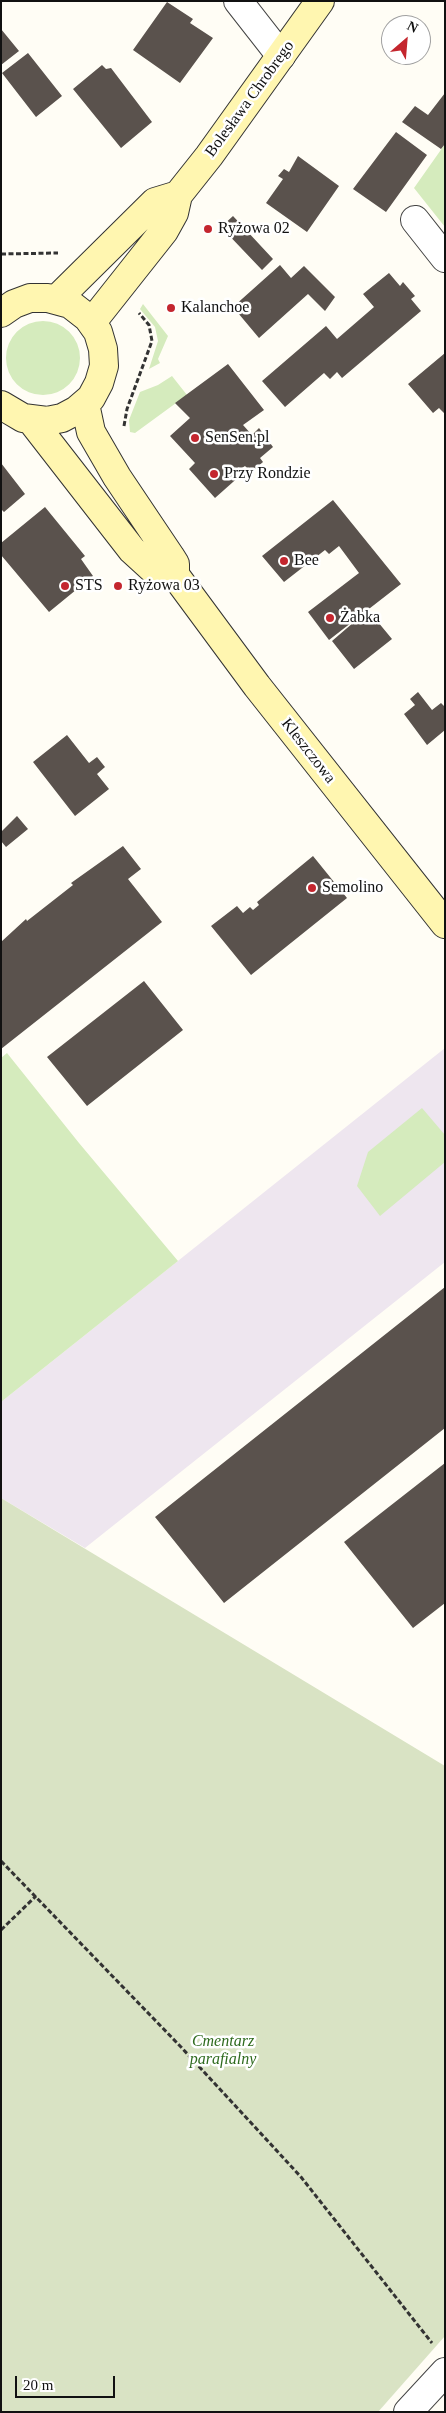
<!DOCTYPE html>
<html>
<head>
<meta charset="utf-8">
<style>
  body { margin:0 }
  #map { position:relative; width:446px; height:2413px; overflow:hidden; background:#fffdf5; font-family:"Times New Roman",serif }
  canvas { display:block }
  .frame { position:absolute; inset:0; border:2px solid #111; pointer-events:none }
  .north { position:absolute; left:381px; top:15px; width:50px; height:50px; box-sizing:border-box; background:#fff; border:1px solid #a0a0a0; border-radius:50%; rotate:27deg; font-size:14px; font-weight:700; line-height:20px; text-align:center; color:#111 }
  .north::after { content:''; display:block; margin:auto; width:18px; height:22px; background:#c4262e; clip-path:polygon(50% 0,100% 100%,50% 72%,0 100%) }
  .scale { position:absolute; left:15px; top:2376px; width:100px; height:22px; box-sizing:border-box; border:2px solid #111; border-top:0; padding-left:6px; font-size:15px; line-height:18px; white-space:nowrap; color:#111; -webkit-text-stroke:4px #fff; paint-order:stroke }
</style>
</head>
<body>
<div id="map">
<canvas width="446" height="2413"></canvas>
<div class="frame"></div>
<div class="north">N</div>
<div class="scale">20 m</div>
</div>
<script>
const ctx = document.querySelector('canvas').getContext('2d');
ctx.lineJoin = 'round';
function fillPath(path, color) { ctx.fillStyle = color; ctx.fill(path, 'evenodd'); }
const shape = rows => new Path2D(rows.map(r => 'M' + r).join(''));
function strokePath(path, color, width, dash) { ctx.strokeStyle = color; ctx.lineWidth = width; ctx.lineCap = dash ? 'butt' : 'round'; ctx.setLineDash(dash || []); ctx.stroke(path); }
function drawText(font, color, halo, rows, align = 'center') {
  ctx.font = font + ' "Times New Roman",serif'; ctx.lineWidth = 5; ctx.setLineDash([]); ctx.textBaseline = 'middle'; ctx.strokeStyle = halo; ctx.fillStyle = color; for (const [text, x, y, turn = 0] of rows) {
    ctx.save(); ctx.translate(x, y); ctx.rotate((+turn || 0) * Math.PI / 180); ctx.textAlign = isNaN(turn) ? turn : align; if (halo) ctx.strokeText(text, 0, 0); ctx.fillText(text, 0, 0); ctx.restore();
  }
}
const industrial = shape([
  [445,1048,445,1262,85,1548,1,1498,1,1402]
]);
const green = shape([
  [445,144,445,227,414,188],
  [143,304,168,336,158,359,160,363,149,369,158,341,155,327,140,309],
  '6 358a37 37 0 1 1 74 0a37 37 0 1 1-74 0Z',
  [172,376,187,395,135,433,130,432,129,420,140,392,158,385],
  [7,1053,79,1143,178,1261,1,1402,1,1058],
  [422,1108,445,1135,445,1162,380,1216,357,1186,368,1152]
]);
const cemetery = shape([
  [1,1498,445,1766,445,2336,378,2412,1,2412]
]);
const building = shape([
  [167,2,193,19,190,23,213,38,180,83,133,50],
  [1,29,19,51,1,65],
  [28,53,62,96,36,117,2,73],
  [102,65,106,69,111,68,152,122,121,148,73,89],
  [445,93,445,144,441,149,402,122,415,106,428,115],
  [396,132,427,155,386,212,353,189],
  [298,156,339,186,307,232,266,203,283,179,278,176,284,169,289,172],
  [233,216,273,259,262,270,221,227],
  [280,265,291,278,304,266,335,297,325,311,308,294,259,338,233,307],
  [389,273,400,286,403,282,415,296,411,299,421,311,342,378,337,372,330,379,324,373,285,407,262,381,326,326,337,339,374,307,363,294],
  [445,353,445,414,439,408,433,413,408,384],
  [228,364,264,410,243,425,252,435,259,428,273,447,260,458,263,462,249,474,249,470,245,466,239,470,242,474,215,498,189,469,195,463,170,436,190,418,175,403],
  [1,463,25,494,4,512,1,509],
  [333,500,401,584,329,640,308,612,359,573,339,546,329,554,325,550,284,582,262,556],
  [45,507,85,556,81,559,93,576,49,612,1,555,1,543],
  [368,610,392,639,354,669,332,641],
  [418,692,432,710,441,703,445,707,445,730,427,745,404,714,415,705,410,699],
  [67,735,89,763,97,757,105,767,97,774,109,789,75,816,33,762],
  [17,816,28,829,6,847,1,841,1,832],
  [123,846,141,869,128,879,162,922,1,1049,1,942,26,919,27,921,73,885,71,883],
  [313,856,347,898,251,975,211,926,237,906,243,913,250,907,253,910,259,905,257,902],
  [144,981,183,1030,87,1106,47,1057],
  [445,1287,445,1428,224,1603,155,1517],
  [445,1463,445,1603,413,1628,344,1542]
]);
const path = shape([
  [1,254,58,253],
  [124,426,127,409,152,341,149,325,139,313],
  [1,1861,181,2047,301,2177,432,2343],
  [1,1930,36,1896]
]);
const street = shape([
  [238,1,281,56],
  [415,220,445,258],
  [408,2412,445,2372]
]);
const secondary = shape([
  [57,299,155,202,178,195],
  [1,313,14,304,30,298,48,298,70,304,88,318,98,332,103,349,104,366,99,383,91,398,77,410,62,418,47,421,23,418,1,405],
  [92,322,164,231,174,213,178,195,209,156,320,1],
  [85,404,91,432,117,477,170,556,175,564,175,575,257,686,445,924],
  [31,420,132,550,155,571,163,575,175,575]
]);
const markers = [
  [208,229,5,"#c4262e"],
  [171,308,5,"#c4262e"],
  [195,438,5,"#c4262e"],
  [214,474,5,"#c4262e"],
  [284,561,5,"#c4262e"],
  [65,586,5,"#c4262e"],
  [118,586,5,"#c4262e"],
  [330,618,5,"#c4262e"],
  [312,888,5,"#c4262e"]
];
const streetNames = [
  ["Bolesława Chrobrego",250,99,-54],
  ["Kleszczowa",308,751,52]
];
const poiNames = [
  ["Ryżowa 02",218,229],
  ["Kalanchoe",181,308],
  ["SenSen.pl",205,438],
  ["Przy Rondzie",224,474],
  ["Bee",294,561],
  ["STS",75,586],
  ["Ryżowa 03",128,586],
  ["Żabka",340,618],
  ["Semolino",322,888]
];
const parkNames = [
  ["Cmentarz",223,2042],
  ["parafialny",223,2060]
];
fillPath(industrial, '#eee6ef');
fillPath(green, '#d5ebbd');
fillPath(cemetery, '#d9e3c4');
fillPath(building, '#5a524d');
strokePath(street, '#444', 30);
strokePath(secondary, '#333', 30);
strokePath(path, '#333', 3, [5, 2.5]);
strokePath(street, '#fff', 28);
strokePath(secondary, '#fff6b0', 28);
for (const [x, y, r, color] of markers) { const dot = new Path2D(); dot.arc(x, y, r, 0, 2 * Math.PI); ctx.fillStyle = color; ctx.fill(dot); strokePath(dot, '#fff', 2); }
drawText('16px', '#111', '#fff', streetNames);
drawText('16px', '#111', '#fff', poiNames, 'left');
drawText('italic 16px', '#2f6b1f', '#fff', parkNames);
</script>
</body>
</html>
